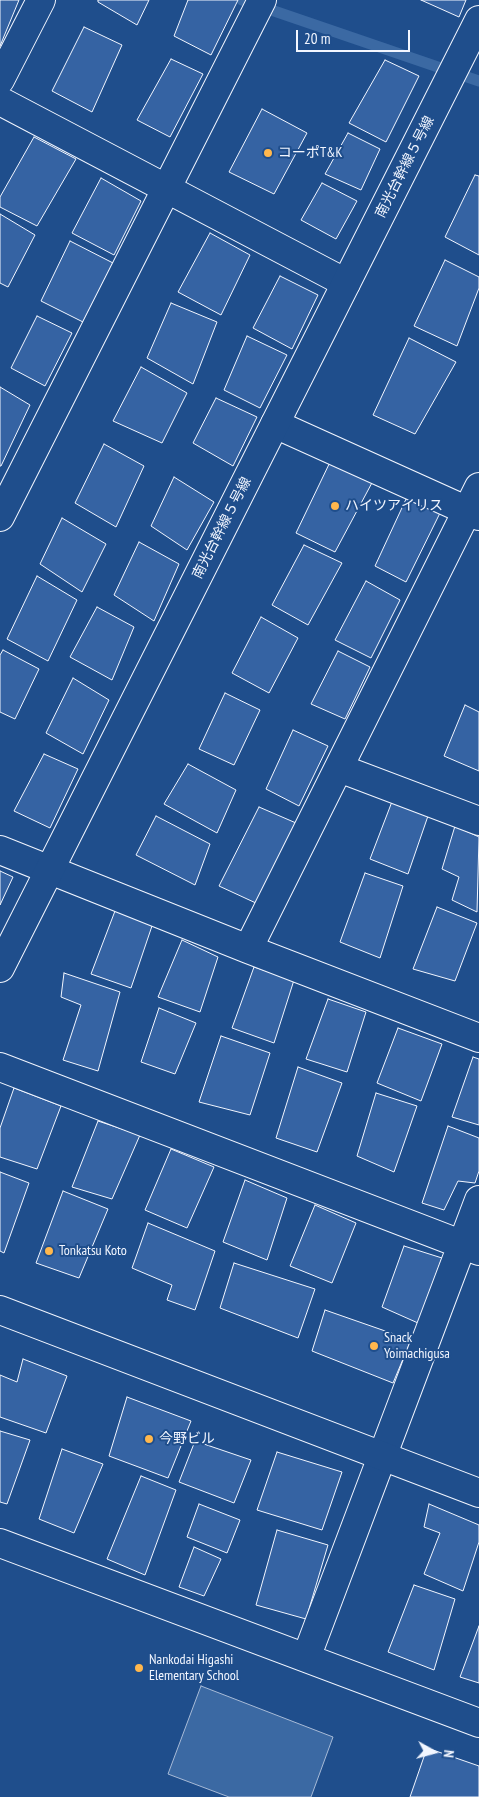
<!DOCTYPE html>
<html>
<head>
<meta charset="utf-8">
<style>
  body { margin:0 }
  #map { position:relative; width:479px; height:1797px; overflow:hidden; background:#1f4e8c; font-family:"PT Sans Narrow",sans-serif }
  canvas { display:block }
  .north { position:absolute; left:409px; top:1727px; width:50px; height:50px; -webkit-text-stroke:4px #1f4e8c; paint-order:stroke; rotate:97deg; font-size:14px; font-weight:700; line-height:20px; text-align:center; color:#f2f6ff }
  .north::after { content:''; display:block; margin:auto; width:18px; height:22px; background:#f2f6ff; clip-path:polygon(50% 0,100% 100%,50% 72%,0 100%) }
  .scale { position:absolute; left:296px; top:30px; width:114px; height:22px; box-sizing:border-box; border:2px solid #f2f6ff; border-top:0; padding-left:6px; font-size:15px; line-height:18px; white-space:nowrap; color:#f2f6ff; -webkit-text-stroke:4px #1f4e8c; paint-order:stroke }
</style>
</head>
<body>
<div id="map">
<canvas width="479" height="1797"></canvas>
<div class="north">N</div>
<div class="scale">20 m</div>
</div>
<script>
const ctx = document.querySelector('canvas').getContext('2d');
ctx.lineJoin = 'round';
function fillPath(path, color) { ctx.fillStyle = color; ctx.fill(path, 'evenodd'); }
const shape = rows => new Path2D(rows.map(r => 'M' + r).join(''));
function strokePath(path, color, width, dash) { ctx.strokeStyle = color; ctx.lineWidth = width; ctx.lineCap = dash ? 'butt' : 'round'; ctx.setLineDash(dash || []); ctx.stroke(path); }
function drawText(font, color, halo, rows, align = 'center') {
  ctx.font = font + ' "PT Sans Narrow","Noto Sans JP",sans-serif'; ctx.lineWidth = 4; ctx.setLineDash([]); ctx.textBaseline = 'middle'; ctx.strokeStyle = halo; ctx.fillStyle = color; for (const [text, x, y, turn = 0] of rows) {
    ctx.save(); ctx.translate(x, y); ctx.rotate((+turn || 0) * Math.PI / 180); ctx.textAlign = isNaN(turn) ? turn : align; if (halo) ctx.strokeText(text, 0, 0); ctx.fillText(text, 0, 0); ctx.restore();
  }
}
const water = shape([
  [201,1686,333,1737,311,1797,229,1797,168,1774,201,1686]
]);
const stream = shape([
  [242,0,479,81]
]);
const building = shape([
  [0,0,19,0,0,46,0,0],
  [98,0,149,0,137,25,98,2,98,0],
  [188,0,238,0,211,55,174,36,188,0],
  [421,0,466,0,459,17,421,0],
  [84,27,122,45,92,112,52,91,84,27],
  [171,59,203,74,170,137,137,120,171,59],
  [385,60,419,76,386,142,349,123,385,60],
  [262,109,307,133,274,194,229,172,262,109],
  [348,133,380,149,361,190,325,174,348,133],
  [34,137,76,159,37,226,0,207,0,197,34,137],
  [475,175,479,176,479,255,445,237,475,175],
  [101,178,141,201,114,255,72,233,101,178],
  [322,183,357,201,336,239,301,220,322,183],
  [0,214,35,235,8,287,0,283,0,214],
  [210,233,250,255,221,315,178,292,210,233],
  [70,241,113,263,83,322,41,301,70,241],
  [445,260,479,277,479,288,457,346,414,326,445,260],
  [280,276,318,295,292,349,253,328,280,276],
  [171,303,217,322,193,384,147,358,171,303],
  [37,316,72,333,45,386,11,368,37,316],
  [247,336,287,355,260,408,224,390,247,336],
  [409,338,456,362,415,434,373,415,409,338],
  [141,367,187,393,162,443,113,421,141,367],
  [0,387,30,405,1,466,0,466,0,387],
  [216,398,257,417,233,466,193,443,216,398],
  [104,444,144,466,116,527,75,503,104,444],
  [332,458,374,479,335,552,296,533,332,458],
  [174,477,214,502,187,550,151,526,174,477],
  [407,497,440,513,406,582,375,566,407,497],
  [62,518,106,544,82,592,40,564,62,518],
  [139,542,179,564,154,621,114,595,139,542],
  [304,545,342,563,308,625,272,605,304,545],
  [37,576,77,600,48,661,7,639,37,576],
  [366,581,400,600,371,658,335,640,366,581],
  [97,607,134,627,112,680,70,657,97,607],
  [261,617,298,638,269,693,232,673,261,617],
  [3,650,39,669,15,719,0,712,0,655,3,650],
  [338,651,370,667,345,719,311,704,338,651],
  [73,678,109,700,83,754,46,733,73,678],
  [225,693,260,710,234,765,199,749,225,693],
  [465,705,479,712,479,771,444,756,465,705],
  [293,730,328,746,299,806,266,789,293,730],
  [44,754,78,769,50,828,14,811,44,754],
  [188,764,236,790,217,833,164,804,188,764],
  [393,799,429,813,408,874,370,859,393,799],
  [259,807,296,823,258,904,219,886,259,807],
  [156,816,210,844,195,885,136,855,156,816],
  [455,826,479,837,477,912,452,900,459,877,442,869,455,826],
  [0,871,13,877,0,905,0,871],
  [365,873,403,886,380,958,340,942,365,873],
  [437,907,477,923,455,981,413,969,437,907],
  [115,911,153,923,131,988,91,974,115,911],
  [182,940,218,957,200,1012,158,997,182,940],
  [254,967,294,980,274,1043,232,1028,254,967],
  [64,973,120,992,98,1071,63,1060,81,1005,61,997,64,973],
  [328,999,366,1012,347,1072,306,1059,328,999],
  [159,1008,196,1023,175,1074,141,1062,159,1008],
  [398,1028,442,1044,421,1101,377,1083,398,1028],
  [221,1036,270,1053,250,1115,199,1102,221,1036],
  [473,1057,479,1059,479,1125,452,1117,473,1057],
  [298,1067,342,1083,317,1152,276,1138,298,1067],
  [14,1088,61,1106,37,1169,0,1157,0,1128,14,1088],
  [376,1093,417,1106,394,1172,357,1156,376,1093],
  [98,1121,140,1135,112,1199,72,1187,98,1121],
  [448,1126,479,1138,479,1171,475,1183,458,1181,444,1210,422,1203,448,1126],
  [171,1149,214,1167,187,1228,145,1210,171,1149],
  [0,1172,29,1183,4,1253,0,1251,0,1172],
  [245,1180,287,1198,267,1260,223,1242,245,1180],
  [63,1191,108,1209,79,1278,36,1263,63,1191],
  [315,1205,356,1223,332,1283,290,1266,315,1205],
  [148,1223,215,1251,195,1310,167,1300,172,1285,132,1268,148,1223],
  [404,1246,442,1258,418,1323,382,1307,404,1246],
  [234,1263,315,1289,298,1338,220,1308,234,1263],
  [325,1310,411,1340,393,1383,312,1351,325,1310],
  [23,1359,67,1376,46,1433,0,1417,0,1375,17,1382,23,1359],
  [127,1397,191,1421,168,1478,109,1456,127,1397],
  [0,1431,30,1440,7,1504,0,1502,0,1431],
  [195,1441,251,1460,234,1503,179,1482,195,1441],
  [62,1449,103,1464,74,1533,39,1519,62,1449],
  [277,1452,342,1472,322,1530,257,1510,277,1452],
  [141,1476,176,1490,145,1575,107,1559,141,1476],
  [199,1504,240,1520,227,1553,187,1537,199,1504],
  [429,1504,479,1525,479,1542,463,1591,424,1574,440,1533,424,1527,429,1504],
  [277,1530,328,1545,306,1619,256,1605,277,1530],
  [194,1547,221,1559,204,1596,179,1587,194,1547],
  [414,1585,455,1599,434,1670,388,1652,414,1585],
  [479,1626,479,1683,460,1677,479,1626],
  [427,1748,479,1766,479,1797,410,1797,427,1748]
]);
const street = shape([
  [0,80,41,0],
  [0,101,346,283],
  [275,424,479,516],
  [0,517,262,0],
  [339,768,479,821],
  [0,850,248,949,479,1038],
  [248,949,479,487],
  [0,1067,479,1251],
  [0,1543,479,1723],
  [306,1658,479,1200]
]);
const secondary = shape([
  [0,968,479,20],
  [0,1310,479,1493]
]);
const markers = [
  [268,153,5,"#ffb74d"],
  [335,506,5,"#ffb74d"],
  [49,1251,5,"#ffb74d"],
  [374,1346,5,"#ffb74d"],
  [149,1439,5,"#ffb74d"],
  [139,1668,5,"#ffb74d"]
];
const poiNames = [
  ["コーポT&K",278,153],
  ["ハイツアイリス",345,506],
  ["Tonkatsu Koto",59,1251],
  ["Snack",384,1338],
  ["Yoimachigusa",384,1354],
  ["今野ビル",159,1439],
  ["Nankodai Higashi",149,1660],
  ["Elementary School",149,1676]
];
const streetNames = [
  ["南光台幹線５号線",405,167,-63],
  ["南光台幹線５号線",222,528,-63]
];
fillPath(water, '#3b69a3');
strokePath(water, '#a8bbd7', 1);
strokePath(stream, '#3b69a3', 11);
fillPath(building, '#3563a3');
strokePath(building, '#f2f6ff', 1);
strokePath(street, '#f2f6ff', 30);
strokePath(secondary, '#f2f6ff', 30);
strokePath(street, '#1f4e8c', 28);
strokePath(secondary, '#1f4e8c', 28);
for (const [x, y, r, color] of markers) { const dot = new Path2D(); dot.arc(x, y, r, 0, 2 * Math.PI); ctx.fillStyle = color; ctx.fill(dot); strokePath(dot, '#1f4e8c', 2); }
drawText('14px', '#f2f6ff', '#1f4e8c', poiNames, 'left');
drawText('14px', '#f2f6ff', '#1f4e8c', streetNames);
</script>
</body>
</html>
